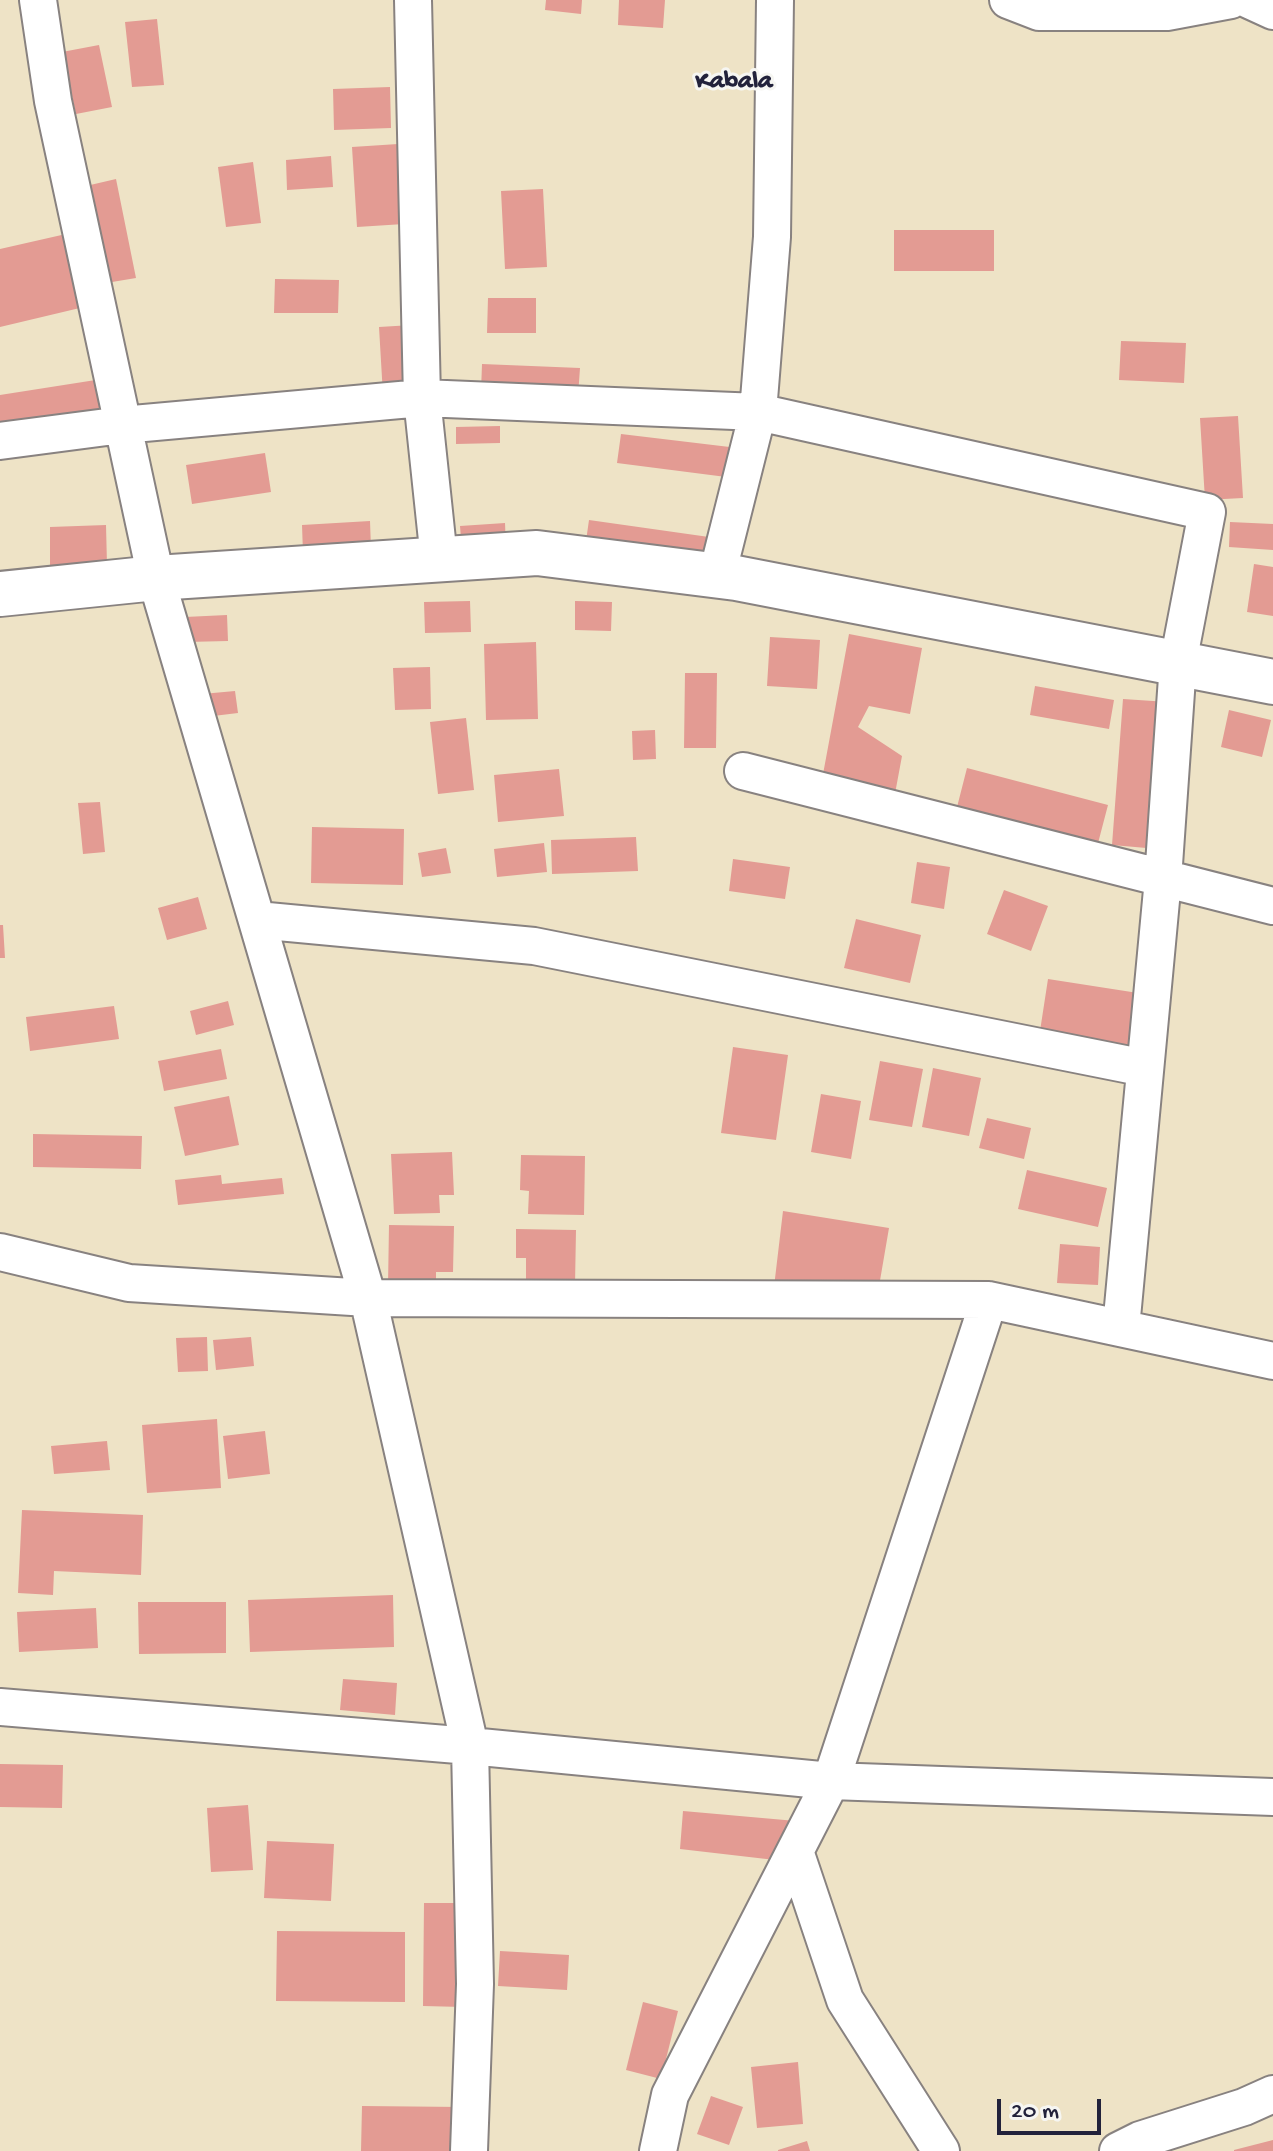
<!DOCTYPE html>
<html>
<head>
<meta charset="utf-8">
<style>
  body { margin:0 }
  #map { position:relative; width:1273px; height:2151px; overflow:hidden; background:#eee3c6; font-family:"Gochi Hand",sans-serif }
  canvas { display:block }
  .scale { position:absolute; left:997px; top:2099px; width:104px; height:36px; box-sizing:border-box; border:4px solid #22223b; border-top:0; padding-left:10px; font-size:24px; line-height:28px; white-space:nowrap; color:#22223b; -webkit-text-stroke:6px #f6f6f2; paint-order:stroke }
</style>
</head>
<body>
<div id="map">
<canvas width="1273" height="2151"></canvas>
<div class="scale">20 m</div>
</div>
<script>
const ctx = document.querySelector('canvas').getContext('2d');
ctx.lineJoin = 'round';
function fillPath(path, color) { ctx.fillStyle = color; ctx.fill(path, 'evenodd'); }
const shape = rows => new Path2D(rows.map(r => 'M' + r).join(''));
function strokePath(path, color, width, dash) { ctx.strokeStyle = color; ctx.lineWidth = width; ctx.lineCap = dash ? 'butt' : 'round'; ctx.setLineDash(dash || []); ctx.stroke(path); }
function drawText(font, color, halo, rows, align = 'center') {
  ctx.font = font + ' "Gochi Hand",sans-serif'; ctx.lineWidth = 6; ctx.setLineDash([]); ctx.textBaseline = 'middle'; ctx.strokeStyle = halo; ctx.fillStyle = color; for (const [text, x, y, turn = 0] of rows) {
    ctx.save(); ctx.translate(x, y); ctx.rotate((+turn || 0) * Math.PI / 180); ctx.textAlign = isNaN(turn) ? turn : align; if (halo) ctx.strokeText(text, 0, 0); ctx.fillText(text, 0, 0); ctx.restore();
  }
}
const building = shape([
  [546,0,582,0,581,14,545,10],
  [619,0,665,0,663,28,618,25],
  [157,19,164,85,132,87,125,22],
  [99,45,112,107,76,114,62,52],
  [390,87,391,128,334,130,333,89],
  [398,144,404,224,357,227,352,147],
  [331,156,333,187,287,190,286,160],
  [253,162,261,223,226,227,218,167],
  [116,179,136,278,106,283,86,186],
  [543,189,547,267,505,269,501,191],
  [894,230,994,230,994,271,894,271],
  [66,234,84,307,0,327,0,249],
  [275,279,339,280,338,313,274,313],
  [488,298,536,298,536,333,487,333],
  [412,325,415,393,383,395,379,327],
  [1121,341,1186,343,1184,383,1119,380],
  [482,364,580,368,578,396,481,392],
  [102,379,110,427,0,445,0,395],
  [1238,416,1243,498,1205,500,1200,418],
  [500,426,500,443,456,444,456,427],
  [621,434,738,448,734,478,617,463],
  [265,453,271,492,192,504,186,465],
  [589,520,716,538,712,566,585,548],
  [370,521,371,549,303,553,302,525],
  [1230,522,1273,524,1273,550,1229,547],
  [505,523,506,548,462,551,460,526],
  [106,525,107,565,50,567,50,527],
  [1254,564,1273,567,1273,616,1247,612],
  [470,601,471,632,425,633,424,602],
  [575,601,612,602,611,631,575,630],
  [227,615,228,641,186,642,185,617],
  [849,634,922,648,910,714,869,706,858,727,902,756,894,799,821,785],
  [770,637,820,640,817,689,767,686],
  [536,642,538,719,486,720,484,644],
  [430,667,431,709,395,710,393,668],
  [685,673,717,673,716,748,684,748],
  [1035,686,1114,700,1109,729,1030,715],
  [235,691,238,713,205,717,202,694],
  [1123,699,1168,702,1158,849,1112,845],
  [1229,710,1271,720,1262,757,1221,747],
  [466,718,474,790,438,794,430,722],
  [655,730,656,759,633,760,632,731],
  [967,768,1108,805,1097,847,956,811],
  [559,769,564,816,498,822,494,775],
  [100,802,105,852,83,854,78,803],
  [312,827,404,829,403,885,311,883],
  [636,837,638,871,552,874,551,840],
  [544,843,547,872,497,877,494,849],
  [446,848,451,873,422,877,418,853],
  [733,859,790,867,785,899,729,891],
  [917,862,950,867,944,909,911,903],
  [1004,890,1048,906,1031,951,987,934],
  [198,897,207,929,167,940,158,908],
  [856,919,921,935,910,983,844,968],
  [0,925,3,925,5,958,0,958],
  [1048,979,1138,993,1127,1059,1038,1044],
  [228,1001,234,1025,196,1035,190,1011],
  [114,1006,119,1039,30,1051,26,1017],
  [733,1047,788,1055,776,1140,721,1133],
  [221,1049,227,1079,164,1091,158,1061],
  [880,1061,923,1069,912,1127,869,1120],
  [933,1068,981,1078,969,1136,922,1127],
  [821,1094,861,1101,851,1159,811,1152],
  [229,1096,239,1145,185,1156,174,1107],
  [987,1118,1031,1128,1024,1159,979,1148],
  [33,1134,142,1136,141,1169,33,1167],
  [452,1152,454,1195,439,1195,440,1213,394,1214,391,1154],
  [521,1155,585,1156,584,1215,528,1214,529,1191,520,1190],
  [1027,1170,1107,1188,1098,1227,1018,1209],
  [221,1175,222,1184,282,1178,284,1194,178,1205,175,1180],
  [783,1211,889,1228,877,1298,774,1287],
  [389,1225,454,1226,453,1272,436,1272,436,1286,388,1286],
  [516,1229,576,1230,575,1285,526,1284,526,1258,516,1258],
  [1060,1244,1100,1247,1098,1285,1057,1283],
  [207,1337,208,1371,178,1372,176,1338],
  [251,1337,254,1366,216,1370,213,1340],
  [217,1419,221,1488,147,1493,142,1425],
  [265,1431,270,1474,228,1479,223,1436],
  [107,1441,110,1470,54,1474,51,1446],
  [22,1510,143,1515,141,1575,54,1571,53,1595,18,1593],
  [393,1595,394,1647,250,1652,248,1600],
  [138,1602,226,1602,226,1653,139,1654],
  [96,1608,98,1648,19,1652,17,1612],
  [343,1679,397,1683,395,1715,340,1710],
  [0,1764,63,1765,62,1808,0,1807],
  [248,1805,253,1870,211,1872,207,1808],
  [683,1811,796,1821,775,1860,680,1849],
  [267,1841,334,1844,331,1901,264,1898],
  [424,1903,465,1903,463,2007,423,2006],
  [277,1931,405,1932,405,2002,276,2001],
  [500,1951,569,1955,567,1990,498,1986],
  [643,2002,678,2011,661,2079,626,2070],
  [798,2062,803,2124,757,2128,751,2067],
  [711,2096,743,2107,729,2145,697,2134],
  [362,2106,463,2107,462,2151,361,2151],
  [1273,2140,1273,2151,1234,2151,1234,2150],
  [807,2141,810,2151,778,2151,778,2150]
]);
const street = shape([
  [38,0,53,101,156,578,368,1298,470,1746,475,1984,469,2151],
  [413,0,422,398,439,559],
  [1008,0,1039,12,1167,12,1231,0],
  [1249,0,1273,11],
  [0,441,122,425,422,398,758,412,1207,512,1178,663,1163,879,1121,1328],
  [717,575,758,412,772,237,775,0],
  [743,771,1273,906],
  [257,920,534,946,1145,1068],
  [0,1252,129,1283,368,1298,989,1300,1273,1361],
  [0,1707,470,1746,831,1781,1273,1797],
  [795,1851,845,2000,941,2151],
  [658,2151,670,2095,831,1781,989,1300],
  [1118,2151,1140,2140,1244,2107,1273,2094]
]);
const secondary = shape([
  [0,594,156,578,537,553,736,578,1273,682]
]);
const quarterNames = [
  ["Kabala",734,83]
];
fillPath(building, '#e39b93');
strokePath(street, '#888280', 40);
strokePath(secondary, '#888280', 48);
strokePath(street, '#fff', 36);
strokePath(secondary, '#fff', 44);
drawText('bold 26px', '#22223b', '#f6f6f2', quarterNames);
</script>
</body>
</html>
